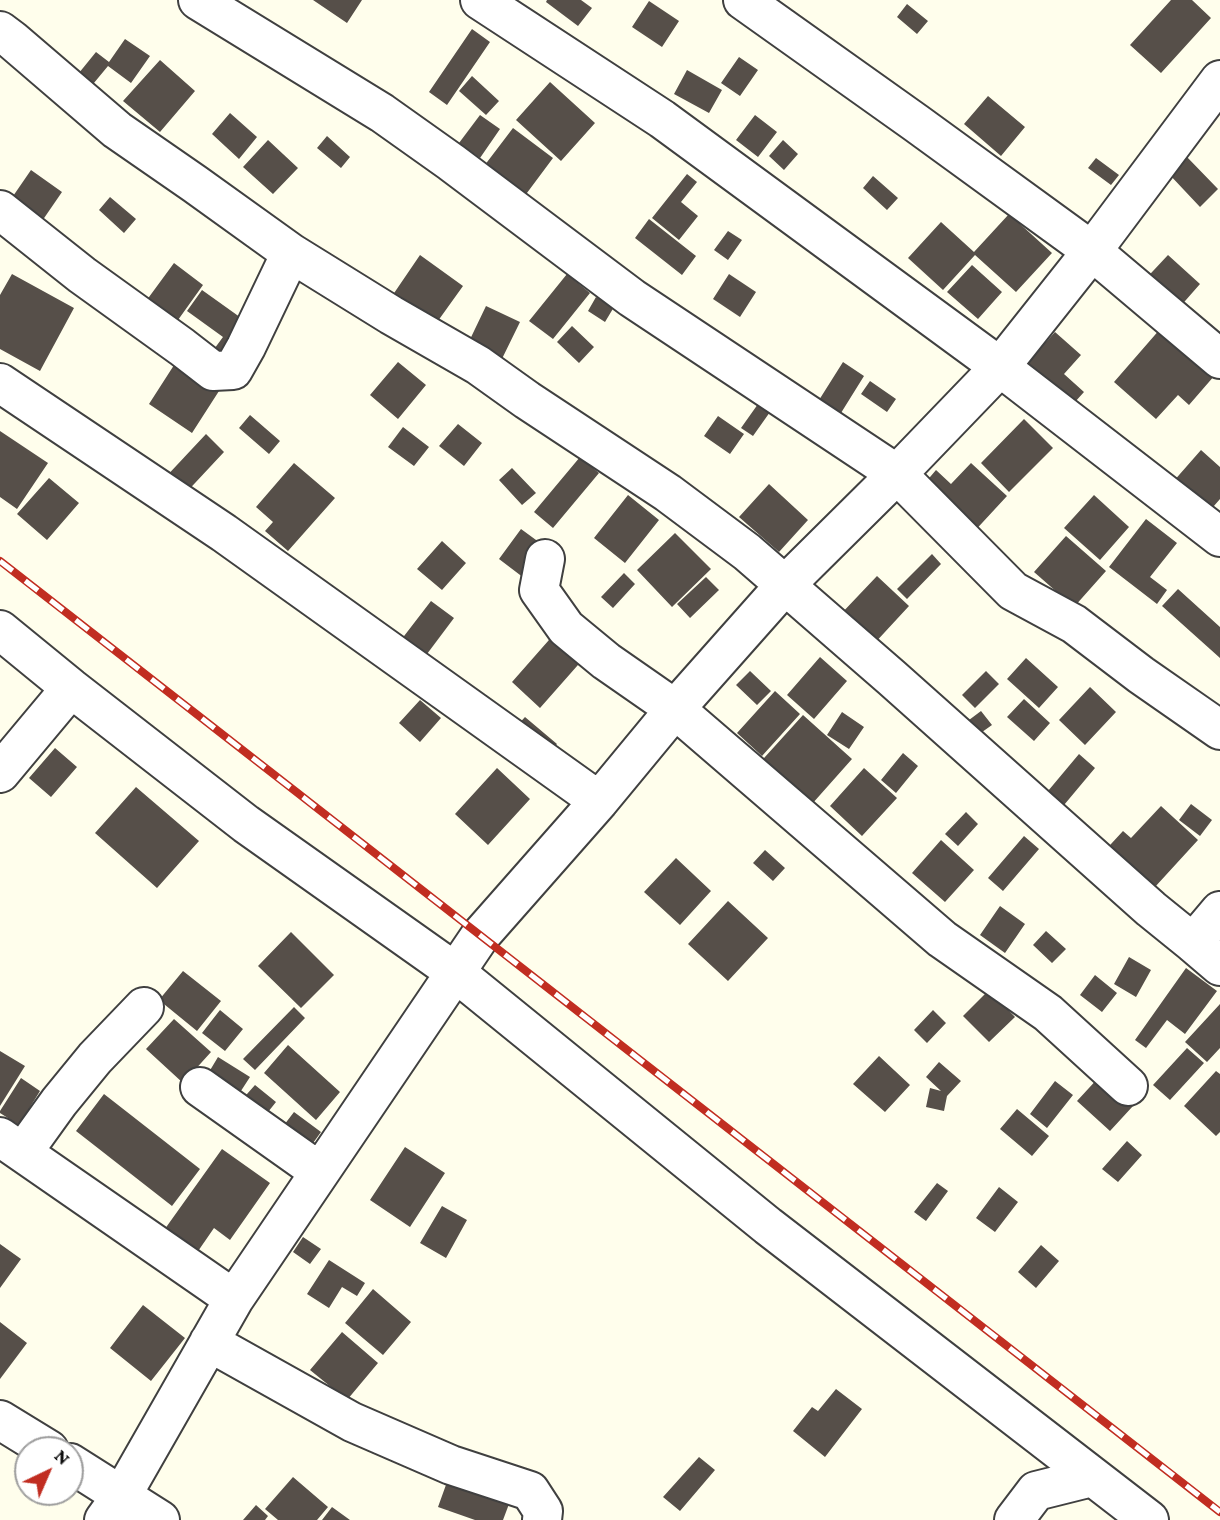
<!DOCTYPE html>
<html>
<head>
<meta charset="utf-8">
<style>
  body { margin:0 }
  #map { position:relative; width:1220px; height:1520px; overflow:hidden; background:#fffeec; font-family:"Crimson Pro",serif }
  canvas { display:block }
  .north { position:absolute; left:14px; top:1436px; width:70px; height:70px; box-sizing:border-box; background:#fff; border:2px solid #9e9e9e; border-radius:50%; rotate:44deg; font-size:19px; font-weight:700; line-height:28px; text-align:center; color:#0d0d0d }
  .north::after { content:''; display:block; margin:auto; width:24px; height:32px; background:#c12d21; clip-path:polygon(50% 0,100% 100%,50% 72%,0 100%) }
</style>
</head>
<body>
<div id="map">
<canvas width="1220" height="1520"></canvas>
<div class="north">N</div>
</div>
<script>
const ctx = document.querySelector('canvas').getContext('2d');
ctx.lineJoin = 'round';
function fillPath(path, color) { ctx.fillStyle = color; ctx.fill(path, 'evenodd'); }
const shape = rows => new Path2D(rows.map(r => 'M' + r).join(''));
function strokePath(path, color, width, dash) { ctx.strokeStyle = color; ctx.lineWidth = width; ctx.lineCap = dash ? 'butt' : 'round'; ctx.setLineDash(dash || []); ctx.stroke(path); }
const building = shape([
  [313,0,362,0,347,23],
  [547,0,581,0,592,8,578,26,546,2],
  [1171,0,1192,0,1211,18,1161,73,1130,45],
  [649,1,679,21,662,47,632,27],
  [907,4,928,21,917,34,897,17],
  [472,29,490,42,447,105,429,92],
  [125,39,150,56,131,83,108,66,84,95,70,84,96,52,109,62],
  [739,57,758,70,740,96,721,83],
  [160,60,195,91,160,132,123,101],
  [687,70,722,90,709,113,674,94],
  [472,76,499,101,486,115,459,91],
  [550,82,595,123,561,161,516,120],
  [988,96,1025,127,1001,156,964,124],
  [230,113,257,137,239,159,212,134],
  [480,115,500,129,480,158,459,143],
  [755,115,777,132,758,157,736,140],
  [513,128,553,158,518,205,478,174],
  [327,136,350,157,341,168,317,148],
  [268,140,298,168,273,194,243,167],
  [783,140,798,154,784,170,769,156],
  [1186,156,1218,189,1200,207,1168,173],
  [1096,158,1119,175,1111,185,1088,168],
  [31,170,62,192,40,224,9,202],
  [687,174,697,182,681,202,698,216,679,240,652,218],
  [873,176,898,198,887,210,863,188],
  [110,197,136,219,124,233,99,210],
  [1009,214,1052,253,1016,292,975,255,943,290,908,258,941,222,974,252],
  [649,219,696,256,682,275,635,238],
  [728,231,742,240,728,260,714,250],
  [420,255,463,286,430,332,388,302],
  [1168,255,1200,284,1171,317,1138,287],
  [174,263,203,285,168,334,138,312],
  [972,265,1002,292,978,319,947,292],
  [12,274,74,308,40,371,0,349,0,295],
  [567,274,590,293,553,339,529,321],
  [729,274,756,292,740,317,713,299],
  [202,290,251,325,222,366,209,356,223,337,187,311],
  [596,297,614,307,605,322,588,311],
  [486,306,520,322,496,371,463,354],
  [572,326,594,347,579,363,557,342],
  [1161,328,1215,375,1189,405,1178,395,1156,419,1114,382],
  [1055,332,1081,355,1064,374,1084,392,1065,413,1019,372],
  [176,362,219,391,192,433,149,404],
  [398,362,426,385,398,419,370,395],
  [843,362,864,376,836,421,814,408],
  [870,381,896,399,887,412,861,394],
  [758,404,770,412,753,436,741,428],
  [250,415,280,441,269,454,239,428],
  [718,416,744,434,730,454,704,436],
  [1024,419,1053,448,1009,492,981,463],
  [458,424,482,443,464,466,439,446],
  [403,427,429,447,414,466,388,447],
  [0,431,48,463,17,509,0,497],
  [206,434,224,452,181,498,162,481],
  [1201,450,1220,467,1220,499,1200,522,1165,491],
  [580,457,599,473,553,528,534,512],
  [294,463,335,498,288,551,265,531,273,522,256,507],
  [971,463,1007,496,970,536,919,490,936,470,951,484],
  [512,468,536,493,522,505,499,480],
  [49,478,79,503,47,540,17,514],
  [769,484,808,520,779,552,739,517],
  [628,495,659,520,625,563,594,538],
  [1094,495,1129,527,1100,560,1064,528],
  [1146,519,1177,543,1150,577,1167,590,1157,604,1109,567],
  [521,529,547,548,524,578,499,559],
  [675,533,711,569,672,607,637,570],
  [1066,536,1106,571,1074,607,1034,572],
  [442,541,466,563,442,590,417,569],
  [932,554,941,564,907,599,897,589],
  [624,573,635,584,613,608,601,597],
  [877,576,909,606,872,646,839,616],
  [706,577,719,590,690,618,677,604],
  [1178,589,1220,627,1220,658,1162,606],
  [431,601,454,618,424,658,401,640],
  [556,632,585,657,540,708,512,682],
  [820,657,847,681,814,719,787,695],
  [1026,658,1058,687,1039,708,1007,679],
  [750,671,771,691,757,705,736,685],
  [986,671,999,684,975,708,962,695],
  [1090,687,1116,712,1085,745,1059,720],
  [775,691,800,714,762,756,737,733],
  [1024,699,1050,723,1034,741,1007,717],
  [420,700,441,718,420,742,399,723],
  [981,711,992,725,975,737,965,723],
  [842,712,864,727,849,749,827,735],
  [803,715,852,759,804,813,755,768],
  [525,717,557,744,545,758,513,730],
  [55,748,77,767,51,797,29,778],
  [903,753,918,766,896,793,881,780],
  [1079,754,1095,768,1064,805,1048,791],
  [497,768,530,799,488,845,455,814],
  [864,768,897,798,862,836,830,806],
  [136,787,199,841,157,888,95,833],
  [1191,804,1212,820,1200,836,1179,820],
  [1161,806,1198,840,1144,899,1099,857,1123,831,1131,838],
  [966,812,978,824,958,846,945,834],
  [1024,836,1039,849,1003,891,988,878],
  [941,840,974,870,945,902,912,873],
  [765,850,785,868,773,881,753,863],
  [676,858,711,891,680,925,644,892],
  [728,901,768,938,728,981,688,944],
  [1000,906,1025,924,1005,953,980,935],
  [1046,931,1066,949,1052,963,1033,945],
  [291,932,334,975,301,1008,258,966],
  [1129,957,1151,970,1136,997,1114,984],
  [1186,968,1217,991,1185,1034,1167,1020,1146,1048,1135,1040],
  [183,971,221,1001,197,1031,159,1000],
  [1095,975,1117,993,1102,1012,1080,995],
  [989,990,1015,1017,989,1042,963,1016],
  [1220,1004,1220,1048,1207,1062,1185,1042],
  [294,1007,305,1018,255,1070,243,1059],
  [220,1010,243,1029,225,1051,202,1033],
  [933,1010,946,1023,927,1043,914,1030],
  [174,1019,211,1052,183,1083,146,1049],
  [288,1045,340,1092,316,1120,264,1073],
  [1187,1048,1204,1063,1170,1100,1153,1085],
  [0,1051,25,1066,0,1106],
  [879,1056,910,1085,885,1112,853,1084],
  [218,1057,250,1077,237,1097,206,1077],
  [939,1062,961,1081,947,1096,944,1111,926,1107,930,1088,941,1091,926,1077],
  [1216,1071,1220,1074,1220,1132,1216,1136,1184,1106],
  [1100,1076,1133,1106,1110,1131,1077,1101],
  [21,1078,40,1091,19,1125,0,1113,0,1111],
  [1055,1081,1073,1095,1047,1128,1030,1114],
  [255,1085,276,1102,260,1122,239,1103],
  [104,1094,200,1169,172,1206,76,1131],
  [1017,1109,1049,1136,1032,1156,1000,1129],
  [294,1112,321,1132,308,1150,281,1129],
  [1127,1141,1142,1155,1118,1182,1102,1169],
  [405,1147,445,1173,410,1227,370,1200],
  [222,1149,270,1183,230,1240,214,1228,194,1257,162,1233],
  [937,1183,948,1191,926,1221,914,1212],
  [999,1187,1018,1202,995,1232,976,1218],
  [442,1206,467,1220,446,1258,420,1243],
  [303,1237,321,1249,310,1264,293,1252],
  [0,1244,21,1259,0,1288],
  [1041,1245,1059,1261,1036,1288,1018,1272],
  [329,1260,365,1283,357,1296,342,1287,329,1308,307,1294],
  [373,1289,411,1322,383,1355,345,1323],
  [143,1305,185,1338,151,1381,110,1348],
  [0,1322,27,1343,0,1379],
  [342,1332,378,1363,347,1400,310,1370],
  [836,1389,862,1409,825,1457,793,1431,812,1407,818,1411],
  [699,1457,715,1470,680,1511,663,1497],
  [293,1477,328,1507,317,1520,278,1520,265,1509],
  [447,1482,509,1504,503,1520,475,1520,438,1507],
  [256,1505,268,1516,265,1520,243,1520],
  [332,1507,350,1520,322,1520]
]);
const minor = shape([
  [198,0,382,113,451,162,632,298,897,474,1013,591,1074,624,1141,675,1220,730],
  [480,0,662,119,1000,367,1220,537],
  [743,0,916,123,1092,251,1220,359],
  [0,31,12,40,117,130,195,184,291,253,391,315,478,365,527,400,668,493,747,552,892,678,1151,909,1193,943,1220,966],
  [0,210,82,275,182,347,213,371,233,370,246,347,291,253],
  [0,383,224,533,599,801],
  [545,559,539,590,566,628,606,661,675,709,942,939,1048,1013,1128,1086],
  [0,630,71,688,246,824,455,972,768,1226,1149,1520],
  [0,773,71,688],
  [1193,943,1220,911],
  [200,1087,320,1172],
  [0,1137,234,1299],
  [23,1152,59,1102,95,1058,144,1007],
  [209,1342,352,1422,451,1465,530,1491,543,1511,542,1520],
  [0,1420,49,1450],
  [70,1463,160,1520],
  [104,1520,122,1495,234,1299,480,936,599,801,675,709,785,585,897,474,1000,367,1092,251,1220,80],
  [1014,1520,1036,1491,1092,1477]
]);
const rail = shape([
  [0,561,1220,1512]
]);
fillPath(building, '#564f49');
strokePath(minor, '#404040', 42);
strokePath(minor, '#fff', 38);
strokePath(rail, '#c12d21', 8);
strokePath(rail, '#fff', 5, [16]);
</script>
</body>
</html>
